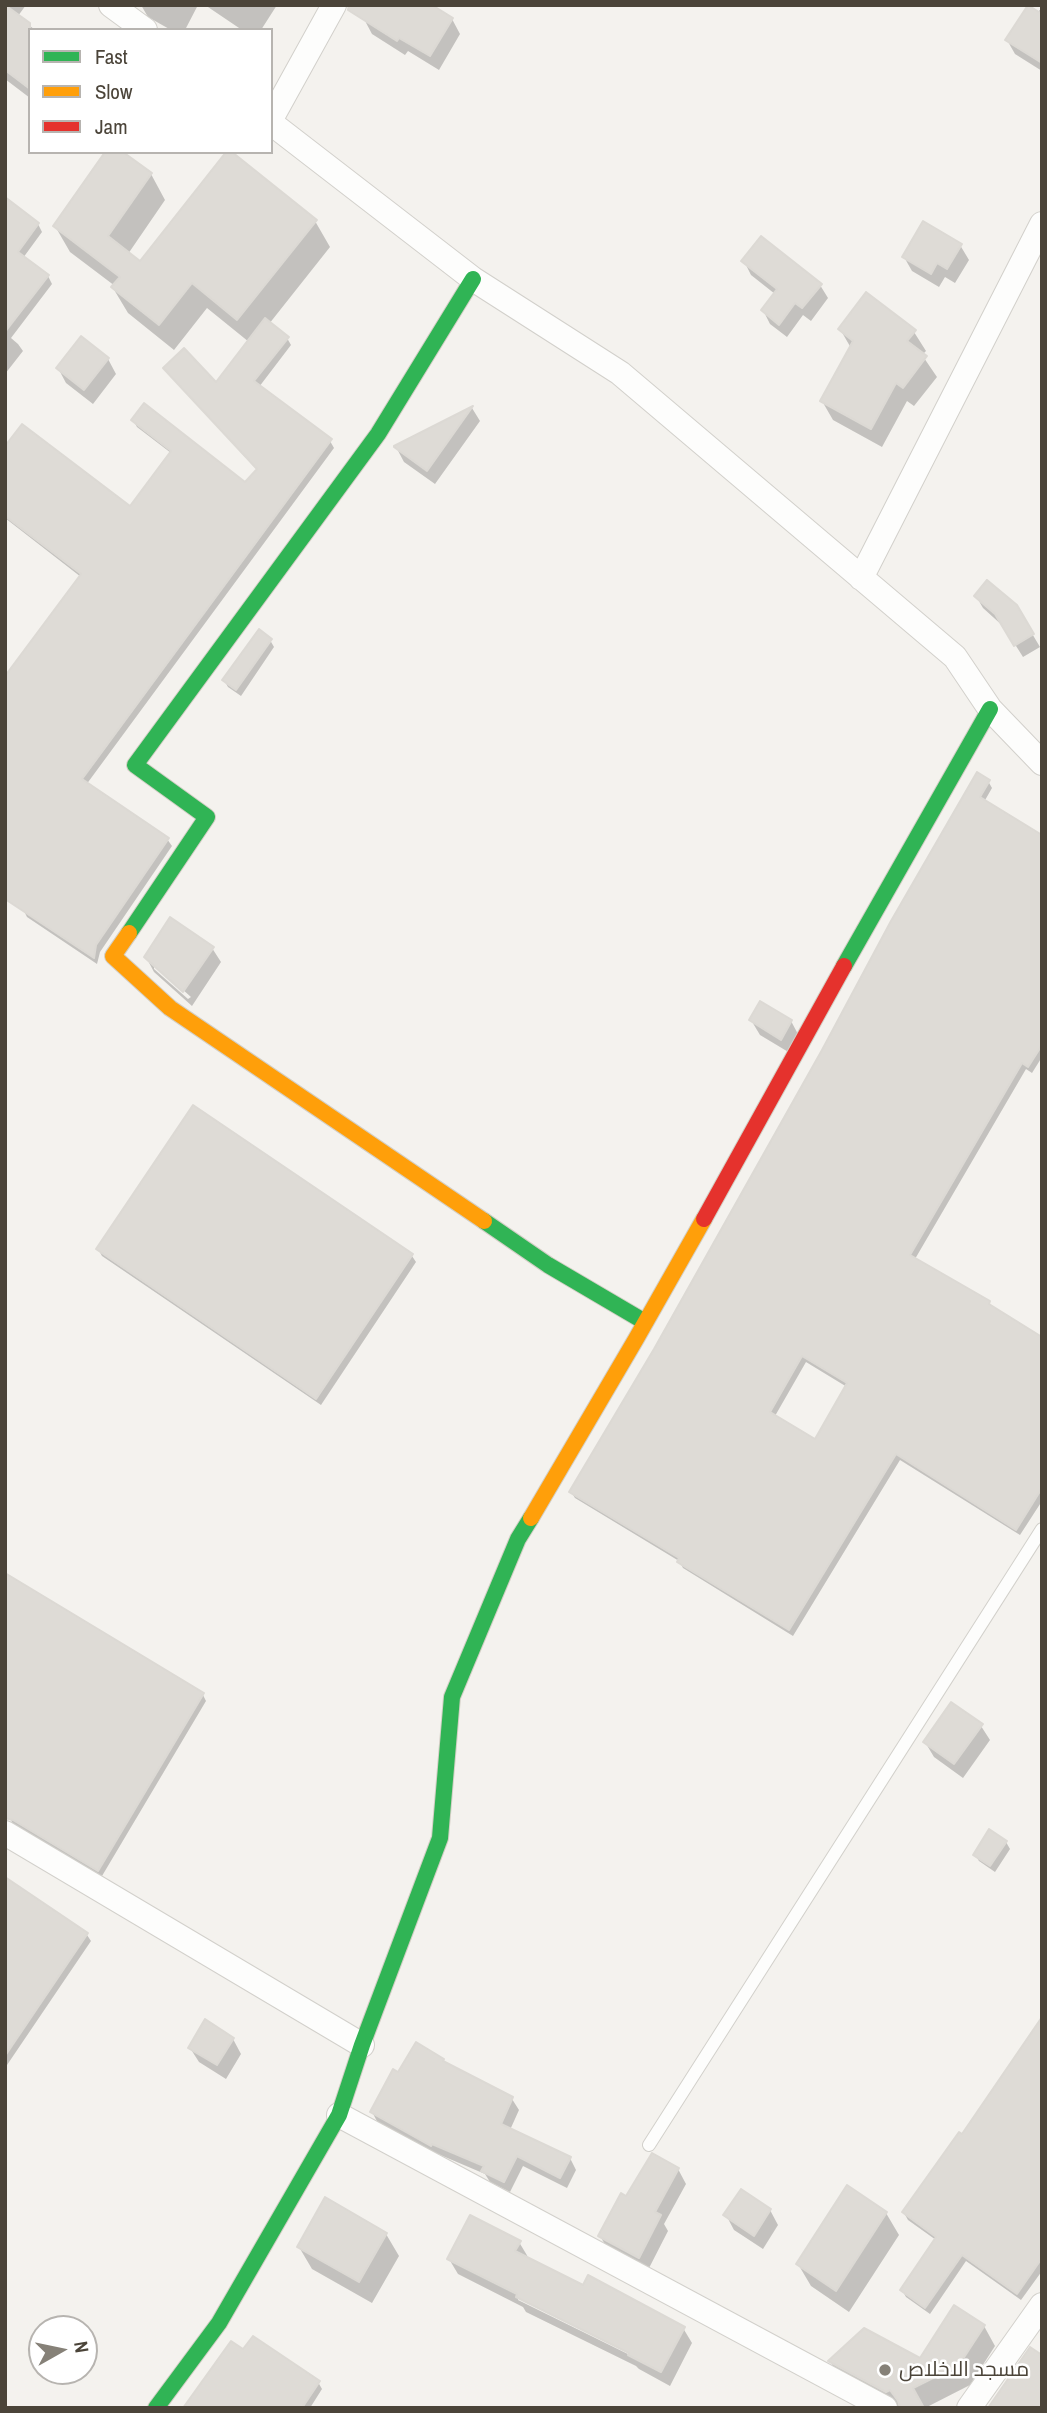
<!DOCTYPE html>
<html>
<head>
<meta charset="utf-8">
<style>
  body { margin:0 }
  #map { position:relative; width:1047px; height:2413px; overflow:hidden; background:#f4f2ee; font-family:"Archivo Narrow",sans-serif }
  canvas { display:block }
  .frame { position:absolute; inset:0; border:7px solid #4b4439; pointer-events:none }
  .legend { position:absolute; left:28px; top:28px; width:245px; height:126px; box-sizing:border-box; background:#fff; border:2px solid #b7b4b0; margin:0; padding:9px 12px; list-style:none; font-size:21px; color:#4b4439 }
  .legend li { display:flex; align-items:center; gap:14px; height:35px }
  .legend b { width:35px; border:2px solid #b7b4b0 }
  .north { position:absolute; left:28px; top:2315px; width:70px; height:70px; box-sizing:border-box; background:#fff; border:2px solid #b7b4b0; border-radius:50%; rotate:81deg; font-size:19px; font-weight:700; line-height:28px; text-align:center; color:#4b4439 }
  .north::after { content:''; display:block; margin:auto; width:24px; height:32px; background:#868178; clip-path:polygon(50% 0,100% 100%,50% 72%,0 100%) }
</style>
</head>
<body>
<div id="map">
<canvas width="1047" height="2413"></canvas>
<div class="frame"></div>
<ul class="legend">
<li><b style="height:9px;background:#30b455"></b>Fast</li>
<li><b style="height:9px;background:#ff9f0a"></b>Slow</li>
<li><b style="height:9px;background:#e5322d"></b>Jam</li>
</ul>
<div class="north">N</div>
</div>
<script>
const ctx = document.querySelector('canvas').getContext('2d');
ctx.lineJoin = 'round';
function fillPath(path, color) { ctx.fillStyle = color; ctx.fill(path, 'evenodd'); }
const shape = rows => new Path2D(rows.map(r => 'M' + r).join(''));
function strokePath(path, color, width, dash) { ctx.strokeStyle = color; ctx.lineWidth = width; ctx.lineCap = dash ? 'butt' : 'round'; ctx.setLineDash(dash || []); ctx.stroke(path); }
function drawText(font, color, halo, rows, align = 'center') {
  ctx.font = font + ' "Archivo Narrow",Cairo,sans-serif'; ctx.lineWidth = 5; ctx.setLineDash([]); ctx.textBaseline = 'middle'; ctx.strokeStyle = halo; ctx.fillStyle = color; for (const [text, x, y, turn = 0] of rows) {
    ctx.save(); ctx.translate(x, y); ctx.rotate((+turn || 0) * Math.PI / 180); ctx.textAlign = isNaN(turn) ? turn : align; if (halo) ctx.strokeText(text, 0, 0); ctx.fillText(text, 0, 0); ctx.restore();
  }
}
const shadow = shape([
  [5,5,26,5,18,16,35,30,30,30,30,98,5,79],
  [141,5,198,5,185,30,171,30,148,17],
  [205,5,277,5,261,30,242,30],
  [1042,8,1042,71,1015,54,1007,40],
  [364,19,452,19,460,34,439,70,408,51,405,55,372,34],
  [151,174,165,200,128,254,140,264,315,221,330,247,269,324,287,338,291,345,259,387,330,441,334,448,86,785,167,839,172,846,100,952,97,964,27,917,23,909,81,577,5,518,5,449,130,508,171,453,137,427,133,420,246,484,258,471,170,375,216,385,249,342,207,308,174,350,128,313,113,288,115,286,70,252,55,226],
  [5,199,38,224,42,232,23,258,48,276,52,284,11,338,18,344,23,351,5,374],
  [960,245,969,260,955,283,945,277,939,287,912,271,904,257],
  [744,261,820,285,828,298,811,321,803,315,787,337,770,324,763,310,775,294,751,275],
  [840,329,914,332,926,351,922,355,937,377,914,406,907,401,882,447,833,420,822,401,851,348],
  [108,359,116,374,93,404,66,383,58,368],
  [472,408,480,421,435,484,404,462,396,447],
  [976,596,1018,610,1040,647,1023,657,1004,627,983,608],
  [270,640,274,647,241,696,228,687,224,680],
  [988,781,992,788,984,802,1042,837,1042,1057,1032,1073,1026,1069,915,1259,989,1303,992,1308,1042,1339,1042,1501,1020,1535,900,1460,793,1636,683,1568,679,1561,575,1498,571,1492],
  [806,1362,847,1387,816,1441,775,1416],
  [212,948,221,962,192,1006,154,972,146,957],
  [154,964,191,997,188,999,154,969],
  [751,1020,791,1021,799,1036,790,1053,760,1035],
  [194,1107,412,1256,416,1262,321,1405,102,1256,98,1249],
  [203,1695,206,1701,102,1876,10,1824,12,1821,5,1817],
  [981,1726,990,1740,963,1778,934,1757,925,1742],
  [1006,1842,1010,1849,995,1872,979,1861,975,1855],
  [5,1879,87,1935,91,1941,5,2068],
  [1042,2038,1042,2271,1021,2300,966,2261,930,2314,906,2297,902,2290,936,2240,908,2220,904,2213],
  [233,2039,241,2054,226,2079,199,2062,190,2048],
  [443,2060,446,2065,512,2099,519,2110,510,2130,570,2158,576,2170,567,2188,523,2166,510,2192,490,2182,485,2174,438,2154,437,2156,378,2123,372,2112,399,2074],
  [678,2169,686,2184,664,2224,668,2231,647,2272,609,2251,600,2236,627,2199],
  [770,2210,778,2225,763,2249,734,2230,726,2215],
  [886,2213,899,2235,849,2312,811,2286,798,2264],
  [386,2234,399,2256,372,2303,312,2269,299,2247],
  [519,2242,528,2257,527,2259,584,2287,683,2328,692,2343,670,2386,639,2369,636,2366,526,2312,523,2307,458,2274,449,2259],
  [518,2296,638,2355,636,2358,518,2300],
  [984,2326,995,2346,970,2385,925,2408,892,2408,842,2381,830,2361,920,2360],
  [244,2352,318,2382,322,2389,310,2408,186,2408]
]);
const building = shape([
  [5,5,30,23,30,89,5,70,5,5],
  [349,5,432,5,453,18,430,56,399,38,397,41,348,10,349,5],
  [1028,5,1042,14,1042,63,1005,40,1028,5],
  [105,152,123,152,152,173,108,236,140,261,226,152,232,152,317,220,237,320,192,283,159,325,111,287,120,277,53,226,105,152],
  [5,197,39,223,18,252,49,275,5,332,5,197],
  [923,221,962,244,947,269,937,263,931,274,902,257,923,221],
  [761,236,822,284,802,308,795,303,779,325,761,310,777,289,741,261,761,236],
  [866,292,916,330,907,341,927,356,903,388,896,383,871,429,820,401,853,341,838,329,866,292],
  [265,318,289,337,254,381,332,439,82,779,169,838,96,945,94,958,5,899,5,676,81,574,5,516,5,446,22,424,130,506,171,451,131,420,144,403,245,482,257,469,163,368,184,348,216,382,265,318],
  [81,336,109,358,84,390,56,368,81,336],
  [473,406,427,471,394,447,394,446,473,406],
  [987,580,1017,605,1034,634,1014,646,995,614,974,596,987,580],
  [259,629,272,639,236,690,222,680,259,629],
  [977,772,990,780,980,797,1042,835,1042,1045,1028,1067,1022,1063,910,1255,990,1301,989,1304,1042,1337,1042,1488,1016,1530,896,1454,789,1630,677,1562,679,1558,569,1492,654,1349,822,1050,891,921,977,772],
  [802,1356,847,1383,815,1439,770,1412,802,1356],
  [170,917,214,947,183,992,144,957,170,917],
  [760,1001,792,1020,781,1040,749,1020,760,1001],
  [193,1105,413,1254,316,1399,96,1249,193,1105],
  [5,1573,204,1693,98,1871,13,1820,5,1818,5,1573],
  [951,1702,983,1724,954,1764,923,1742,951,1702],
  [989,1829,1007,1841,990,1866,973,1855,989,1829],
  [5,1877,88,1933,5,2056,5,1877],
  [1042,2017,1042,2258,1017,2294,962,2255,925,2308,900,2290,936,2237,902,2212,959,2132,962,2134,1042,2017],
  [205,2019,234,2038,217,2065,188,2048,205,2019],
  [416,2042,444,2059,443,2061,513,2097,501,2124,571,2157,560,2178,517,2156,504,2182,481,2171,484,2166,432,2144,431,2146,370,2112,393,2069,398,2072,416,2042],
  [652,2153,679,2168,655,2212,661,2215,639,2258,598,2236,621,2193,626,2196,652,2153],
  [847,2185,887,2212,836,2291,796,2264,847,2185],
  [741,2189,771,2209,754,2236,723,2215,741,2189],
  [325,2197,387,2233,359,2282,297,2247,325,2197],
  [470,2215,521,2241,515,2251,583,2285,588,2275,685,2327,661,2372,628,2355,629,2353,516,2297,517,2294,447,2259,470,2215],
  [954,2305,985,2325,959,2365,913,2388,924,2408,900,2408,898,2401,890,2390,886,2392,828,2361,864,2328,920,2358,954,2305],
  [253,2336,320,2381,302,2408,183,2408,231,2341,243,2349,253,2336],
  [1030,2347,1042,2355,1042,2408,988,2408,1030,2347]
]);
const lane = shape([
  [649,2145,1042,1529]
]);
const street = shape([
  [111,5,145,30],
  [271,119,334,5],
  [271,123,473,279,620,373,955,657,990,709,1042,763],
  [861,578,1042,224],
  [5,1833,362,2045],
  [339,2115,885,2408],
  [969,2408,1042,2305]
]);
const fast = shape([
  [129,933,207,817,135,765,378,434,473,279],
  [844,966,990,709],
  [484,1221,548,1265,645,1322],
  [156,2408,219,2323,339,2115,362,2045,440,1838,452,1697,518,1539,531,1518]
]);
const slow = shape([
  [129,933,113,956,170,1008,484,1221],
  [531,1518,636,1339,704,1219]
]);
const jam = shape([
  [704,1219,844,966]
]);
const markers = [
  [885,2370,7,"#868178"]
];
const poiNames = [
  ["مسجد الاخلاص",899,2370]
];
fillPath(shadow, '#0003');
fillPath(building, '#dedbd6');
strokePath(building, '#dcd9d4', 2);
strokePath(lane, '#d2d0cb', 14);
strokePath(street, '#d2d0cb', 26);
strokePath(fast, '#d3cfc5', 18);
strokePath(slow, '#d3cfc5', 18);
strokePath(jam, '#d3cfc5', 18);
strokePath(lane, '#fdfdfc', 12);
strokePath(street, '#fdfdfc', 24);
strokePath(fast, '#30b455', 16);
strokePath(slow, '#ff9f0a', 16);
strokePath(jam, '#e5322d', 16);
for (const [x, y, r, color] of markers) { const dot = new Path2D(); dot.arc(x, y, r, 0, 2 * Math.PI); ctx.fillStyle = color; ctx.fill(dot); strokePath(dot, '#fff', 2.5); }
drawText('21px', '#4b4439', '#fff', poiNames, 'left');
</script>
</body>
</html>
